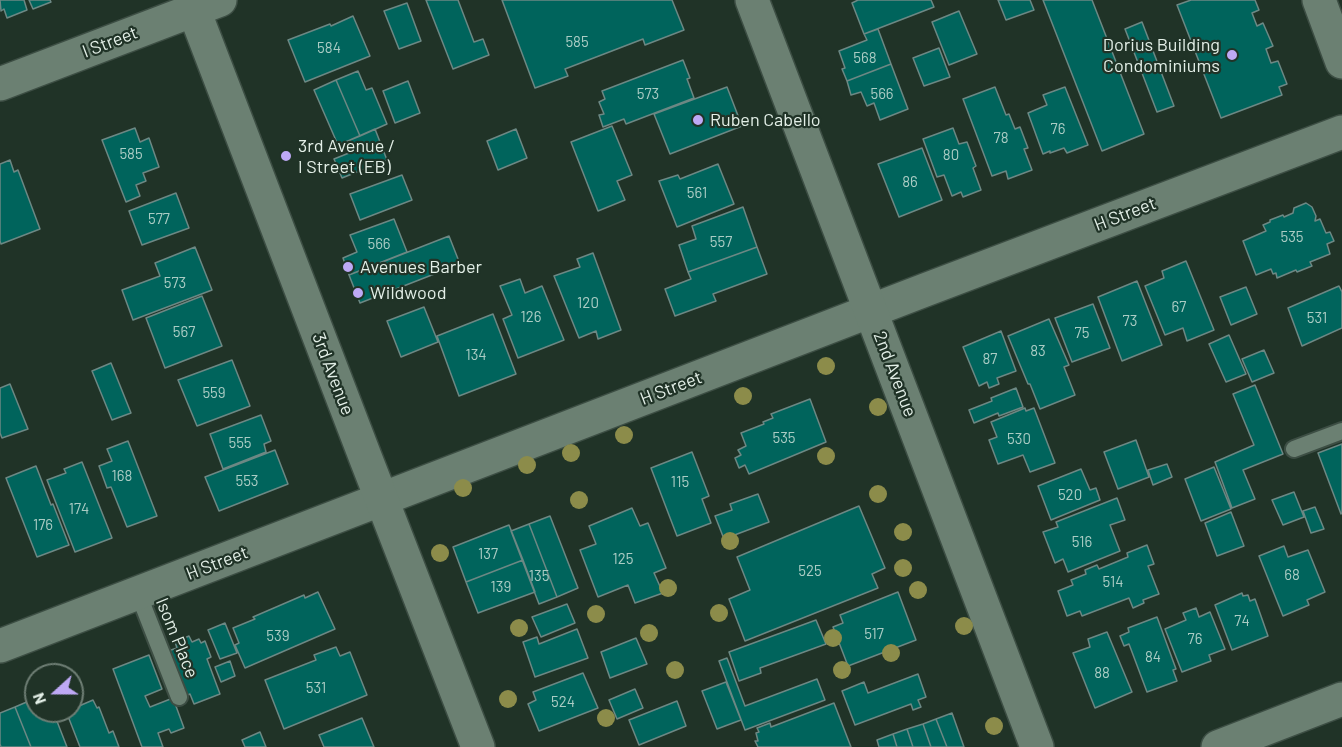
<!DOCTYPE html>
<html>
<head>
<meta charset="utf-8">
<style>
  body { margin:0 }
  #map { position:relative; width:1342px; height:747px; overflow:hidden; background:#203327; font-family:Barlow,sans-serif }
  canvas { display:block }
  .north { position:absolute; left:24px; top:663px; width:60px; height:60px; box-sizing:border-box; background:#203327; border:2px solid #6e7e74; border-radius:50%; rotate:249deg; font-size:16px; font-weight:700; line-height:24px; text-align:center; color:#e3efe7 }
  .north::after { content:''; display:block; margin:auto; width:21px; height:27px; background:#bea9f5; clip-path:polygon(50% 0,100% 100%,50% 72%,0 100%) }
</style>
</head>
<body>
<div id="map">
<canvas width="1342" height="747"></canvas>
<div class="north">N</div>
</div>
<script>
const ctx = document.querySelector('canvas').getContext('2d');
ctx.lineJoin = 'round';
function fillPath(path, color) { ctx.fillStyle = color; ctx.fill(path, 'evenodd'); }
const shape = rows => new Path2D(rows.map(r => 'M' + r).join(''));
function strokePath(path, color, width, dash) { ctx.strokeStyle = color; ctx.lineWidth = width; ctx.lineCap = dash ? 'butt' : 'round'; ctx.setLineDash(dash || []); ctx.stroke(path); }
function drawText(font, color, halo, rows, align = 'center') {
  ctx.font = font + ' Barlow,sans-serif'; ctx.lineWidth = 4.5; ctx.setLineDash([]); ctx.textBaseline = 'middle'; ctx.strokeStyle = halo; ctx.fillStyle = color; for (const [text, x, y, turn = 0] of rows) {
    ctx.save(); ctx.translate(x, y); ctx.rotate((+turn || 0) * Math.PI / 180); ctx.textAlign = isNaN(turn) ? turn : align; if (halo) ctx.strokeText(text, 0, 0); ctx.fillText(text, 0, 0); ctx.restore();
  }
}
const building = shape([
  [0,0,24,0,27,10,7,18,4,9,1,11,0,0],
  [29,0,50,0,51,2,33,9,29,0],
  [426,0,458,0,474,42,483,39,489,55,453,69,426,0],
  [502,0,672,0,684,30,645,45,643,39,565,69,568,76,535,88,502,0],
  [858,0,931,0,934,7,864,34,852,3,858,0],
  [998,0,1030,0,1034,10,1006,20,998,0],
  [1043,0,1092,0,1144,134,1102,151,1043,0],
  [1191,0,1255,0,1259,10,1252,13,1257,26,1263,23,1273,46,1266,49,1271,63,1278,61,1287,84,1279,87,1282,95,1221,118,1177,5,1191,0],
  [407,3,421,41,399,49,384,11,407,3],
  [959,11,977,54,949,65,932,22,959,11],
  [353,16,370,56,305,82,288,40,330,24,331,26,353,16],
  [1142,22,1174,106,1157,112,1125,29,1142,22],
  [878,29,891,64,847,81,842,69,845,68,839,51,867,40,864,34,878,29],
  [939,48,950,77,924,86,913,58,939,48],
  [683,60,690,78,687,79,694,98,626,124,624,119,603,127,599,115,604,114,599,102,605,99,602,91,683,60],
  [891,64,908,109,880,120,874,103,867,106,861,92,851,95,847,81,891,64],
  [358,71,366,90,372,88,387,124,360,136,336,80,358,71],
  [336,80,360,136,338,145,314,90,336,80],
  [408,81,420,113,395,123,383,91,408,81],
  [727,87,742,126,670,154,654,114,727,87],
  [995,87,1006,115,1009,114,1015,129,1020,127,1028,148,1024,149,1032,170,1008,179,1006,171,992,176,963,99,995,87],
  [1065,87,1088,145,1067,153,1064,148,1050,153,1050,151,1043,154,1028,113,1047,105,1043,95,1065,87],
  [612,126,632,175,617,181,625,200,598,211,571,142,612,126],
  [135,128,140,142,149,138,159,167,143,173,146,181,136,185,140,196,126,202,102,140,135,128],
  [953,128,959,144,967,142,976,166,973,168,981,190,963,197,961,192,952,196,944,175,937,177,923,139,953,128],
  [375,129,387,160,342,178,334,159,354,151,350,140,375,129],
  [516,129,527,158,498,170,487,141,516,129],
  [922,148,942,200,899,217,878,164,922,148],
  [10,160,14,172,18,170,40,229,1,244,0,241,0,164,10,160],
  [718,164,734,204,677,227,659,181,678,175,680,179,718,164],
  [402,175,412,200,360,220,350,194,402,175],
  [176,193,189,228,142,245,129,211,176,193],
  [1306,203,1312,207,1316,216,1315,221,1320,219,1326,233,1330,232,1334,241,1327,244,1330,254,1310,262,1312,266,1297,272,1296,270,1277,278,1276,273,1273,274,1271,269,1256,275,1243,241,1266,231,1263,225,1270,222,1270,220,1283,215,1284,217,1293,213,1294,208,1306,203],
  [743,207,757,247,688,272,679,245,696,239,692,226,743,207],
  [394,219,407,252,349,275,343,258,357,252,350,235,394,219],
  [449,236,460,264,360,303,349,275,449,236],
  [195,247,212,290,133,320,122,290,160,276,155,263,195,247],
  [757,247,767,274,713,294,716,301,675,316,665,289,691,279,688,272,757,247],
  [593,253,621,330,598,339,596,331,579,338,554,276,580,267,577,259,593,253],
  [1186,261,1214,330,1187,341,1183,328,1165,335,1145,286,1164,278,1162,271,1186,261],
  [520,279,525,293,542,286,564,340,518,358,503,319,512,315,500,286,520,279],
  [1137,281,1162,345,1122,361,1098,297,1137,281],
  [1339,286,1342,292,1342,328,1302,346,1288,308,1339,286],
  [1246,287,1257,314,1231,325,1220,297,1246,287],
  [202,296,222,346,165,368,146,318,202,296],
  [1093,304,1110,348,1072,362,1055,318,1093,304],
  [424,307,438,342,401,357,387,321,424,307],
  [493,314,516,374,459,396,437,336,493,314],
  [1049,319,1069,365,1064,367,1075,395,1040,409,1030,384,1028,384,1008,336,1049,319],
  [1001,331,1016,371,997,378,999,384,989,388,987,382,979,386,963,347,1001,331],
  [1229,335,1246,374,1226,382,1209,344,1229,335],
  [1264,350,1274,373,1252,382,1242,359,1264,350],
  [232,360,250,406,197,426,178,380,232,360],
  [111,363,131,413,112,420,92,371,111,363],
  [10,384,28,429,2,438,0,433,0,388,10,384],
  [1255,385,1283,454,1243,470,1255,499,1232,508,1215,462,1254,445,1233,394,1255,385],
  [1016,388,1023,407,999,416,998,413,974,423,969,410,992,401,991,398,1016,388],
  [810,399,826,442,749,474,745,465,739,468,735,458,741,455,738,450,746,446,741,433,764,424,763,422,773,418,771,414,810,399],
  [1025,408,1026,411,1034,408,1055,463,1030,472,1023,455,998,464,989,440,997,437,991,422,1025,408],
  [261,415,271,441,264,444,266,452,223,469,210,434,261,415],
  [1136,440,1149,477,1118,489,1104,452,1136,440],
  [128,441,157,516,127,527,111,487,107,488,99,466,112,461,107,449,128,441],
  [1342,444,1342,513,1341,514,1318,453,1342,444],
  [275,450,288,484,219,511,205,477,275,450],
  [692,452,709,496,702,499,711,523,677,536,651,468,692,452],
  [82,462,112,538,75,552,47,480,66,473,64,469,82,462],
  [1167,464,1172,477,1153,485,1148,470,1167,464],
  [36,466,51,505,53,504,69,545,37,557,6,478,36,466],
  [1214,467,1231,509,1201,521,1185,479,1214,467],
  [1081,469,1090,490,1096,488,1100,500,1051,520,1038,486,1081,469],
  [1294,492,1304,517,1283,525,1272,500,1294,492],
  [758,494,769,522,724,539,715,516,732,510,730,504,758,494],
  [1117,498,1125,520,1110,525,1120,551,1068,572,1063,559,1055,563,1043,532,1058,527,1056,522,1117,498],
  [859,506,885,568,872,574,878,588,745,641,729,599,750,590,737,557,859,506],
  [1315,507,1324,529,1311,533,1303,511,1315,507],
  [632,508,640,526,648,523,666,568,654,573,663,593,635,603,628,585,598,597,580,550,596,544,589,526,632,508],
  [1231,512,1244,546,1217,556,1205,523,1231,512],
  [550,516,578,588,557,597,529,524,550,516],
  [529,524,557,597,539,604,511,531,529,524],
  [509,525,523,560,466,582,453,547,509,525],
  [1147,545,1154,564,1148,566,1159,594,1143,600,1144,603,1133,608,1129,598,1082,616,1080,611,1067,616,1058,591,1073,585,1071,580,1086,574,1085,570,1097,565,1099,569,1128,557,1127,553,1147,545],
  [1284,546,1288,557,1308,550,1325,592,1307,600,1309,605,1283,616,1259,556,1284,546],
  [523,560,535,592,478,613,466,582,523,560],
  [318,592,335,629,245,668,235,645,239,643,233,628,255,619,253,617,304,595,305,598,318,592],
  [898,592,916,640,848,666,833,627,843,623,840,615,898,592],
  [1242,593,1243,596,1248,595,1250,601,1255,599,1268,636,1232,650,1215,605,1242,593],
  [567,604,575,623,541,637,532,617,567,604],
  [1196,608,1199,617,1210,612,1225,649,1209,655,1211,661,1182,672,1165,629,1186,620,1183,613,1196,608],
  [1157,617,1176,669,1173,670,1177,681,1147,692,1129,644,1124,646,1120,636,1129,632,1128,628,1157,617],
  [816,620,826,644,760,668,761,673,739,681,729,652,816,620],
  [225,623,237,653,220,659,208,630,225,623],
  [577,629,588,658,535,677,523,642,537,637,539,644,577,629],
  [1107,632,1132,692,1095,708,1073,653,1090,647,1088,639,1107,632],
  [189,636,192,642,199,639,201,643,205,641,211,657,207,659,220,694,194,704,190,694,185,696,168,651,177,648,175,642,189,636],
  [636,638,647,664,610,678,601,652,636,638],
  [336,647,340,656,350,652,367,695,284,729,265,680,316,660,314,655,336,647],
  [149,655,162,689,145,696,150,707,173,698,184,728,171,733,169,729,158,733,163,747,142,747,113,669,149,655],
  [727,658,745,706,817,679,825,700,745,730,719,661,727,658],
  [230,661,235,676,221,682,215,667,230,661],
  [583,673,598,708,539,731,528,704,536,700,533,692,583,673],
  [918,674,926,697,918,700,921,707,913,710,911,704,855,725,842,691,864,682,868,693,918,674],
  [726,682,741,720,717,729,702,691,726,682],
  [635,689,643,708,617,719,609,700,635,689],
  [36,698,36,711,53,711,67,747,31,747,15,707,36,698],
  [93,700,97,708,99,707,109,733,113,731,119,747,80,747,66,711,72,711,72,709,93,700],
  [677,701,686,726,639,745,629,720,677,701],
  [834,703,851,747,758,747,755,741,758,741,756,733,759,732,757,728,770,723,771,727,834,703],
  [15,707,31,747,1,747,0,744,0,713,15,707],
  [952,713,964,747,947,747,936,719,952,713],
  [362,718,374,747,324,747,319,735,362,718],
  [936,719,947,747,931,747,923,724,936,719],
  [923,724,931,747,913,747,907,729,923,724],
  [907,729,913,747,897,747,893,734,907,729],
  [260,732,266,747,245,747,242,740,260,732],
  [893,734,897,747,879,747,877,740,893,734]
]);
const service = shape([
  [1294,449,1342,431],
  [138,593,179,697]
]);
const minor = shape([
  [1319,0,1342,62],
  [0,646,925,290,1342,132],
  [1218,747,1342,699]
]);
const tertiary = shape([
  [190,0,366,459,478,747],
  [752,0,1037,747],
  [0,84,220,0]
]);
const trees = [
  [826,366],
  [743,396],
  [878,407],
  [624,435],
  [571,453],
  [826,456],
  [527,465],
  [463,488],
  [878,494],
  [579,500],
  [903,532],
  [730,541],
  [440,553],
  [903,568],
  [668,588],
  [918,590],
  [719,613],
  [596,614],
  [964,626],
  [519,628],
  [649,633],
  [833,638],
  [891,653],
  [675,670],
  [842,670],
  [508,699],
  [606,718],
  [994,726]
];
const markers = [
  [1232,55,6,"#bea9f5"],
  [698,120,6,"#bea9f5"],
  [286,156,6,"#bea9f5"],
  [348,267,6,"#bea9f5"],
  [358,293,6,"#bea9f5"]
];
const numberNames = [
  ["585",577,42],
  ["584",329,48],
  ["568",865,58],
  ["573",648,94],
  ["566",882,94],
  ["76",1058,129],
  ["78",1001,138],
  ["585",131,154],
  ["80",951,155],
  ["86",910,182],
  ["561",697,193],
  ["577",159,219],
  ["535",1292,237],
  ["557",721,242],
  ["566",379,244],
  ["573",175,283],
  ["120",588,303],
  ["67",1179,307],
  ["126",531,317],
  ["531",1317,318],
  ["73",1130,321],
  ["567",184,332],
  ["75",1082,333],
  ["83",1038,351],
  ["134",476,355],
  ["87",990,359],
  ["559",214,393],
  ["535",784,438],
  ["530",1019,439],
  ["555",240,443],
  ["168",122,476],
  ["553",247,481],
  ["115",680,482],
  ["520",1070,495],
  ["174",79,509],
  ["176",43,525],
  ["516",1082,542],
  ["137",488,554],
  ["125",623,559],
  ["525",810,571],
  ["68",1292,575],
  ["135",539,576],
  ["514",1113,582],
  ["139",501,587],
  ["74",1242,621],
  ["517",874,634],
  ["539",278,636],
  ["76",1195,639],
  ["84",1153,657],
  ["88",1102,673],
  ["531",316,688],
  ["524",563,702]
];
const streetNames = [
  ["I Street",110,42,-21],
  ["H Street",1125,214,-21],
  ["3rd Avenue",333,374,69],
  ["2nd Avenue",895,374,69],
  ["H Street",671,388,-21],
  ["H Street",217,563,-21],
  ["Isom Place",177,638,68]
];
const poiNames = [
  ["Dorius Building",1220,45,"right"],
  ["Condominiums",1220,66,"right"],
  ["Ruben Cabello",710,120],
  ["3rd Avenue /",298,146],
  ["I Street (EB)",298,167],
  ["Avenues Barber",360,267],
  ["Wildwood",370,293]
];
fillPath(building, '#00645c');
strokePath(building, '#6c8884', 1.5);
strokePath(service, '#3d4e44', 20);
strokePath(minor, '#3d4e44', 36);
strokePath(tertiary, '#3d4e44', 36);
strokePath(service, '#6b8072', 16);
strokePath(minor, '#6b8072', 33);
strokePath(tertiary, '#6b8072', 33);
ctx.fillStyle = '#8c8c4a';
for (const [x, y] of trees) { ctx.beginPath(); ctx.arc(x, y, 9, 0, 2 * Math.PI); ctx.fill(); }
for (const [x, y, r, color] of markers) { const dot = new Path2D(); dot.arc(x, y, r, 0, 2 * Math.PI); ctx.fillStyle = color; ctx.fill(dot); strokePath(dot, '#203327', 2); }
drawText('15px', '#aaccc4', null, numberNames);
drawText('18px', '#e3efe7', '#203327', streetNames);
drawText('18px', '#e3efe7', '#203327', poiNames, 'left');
</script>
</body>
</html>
